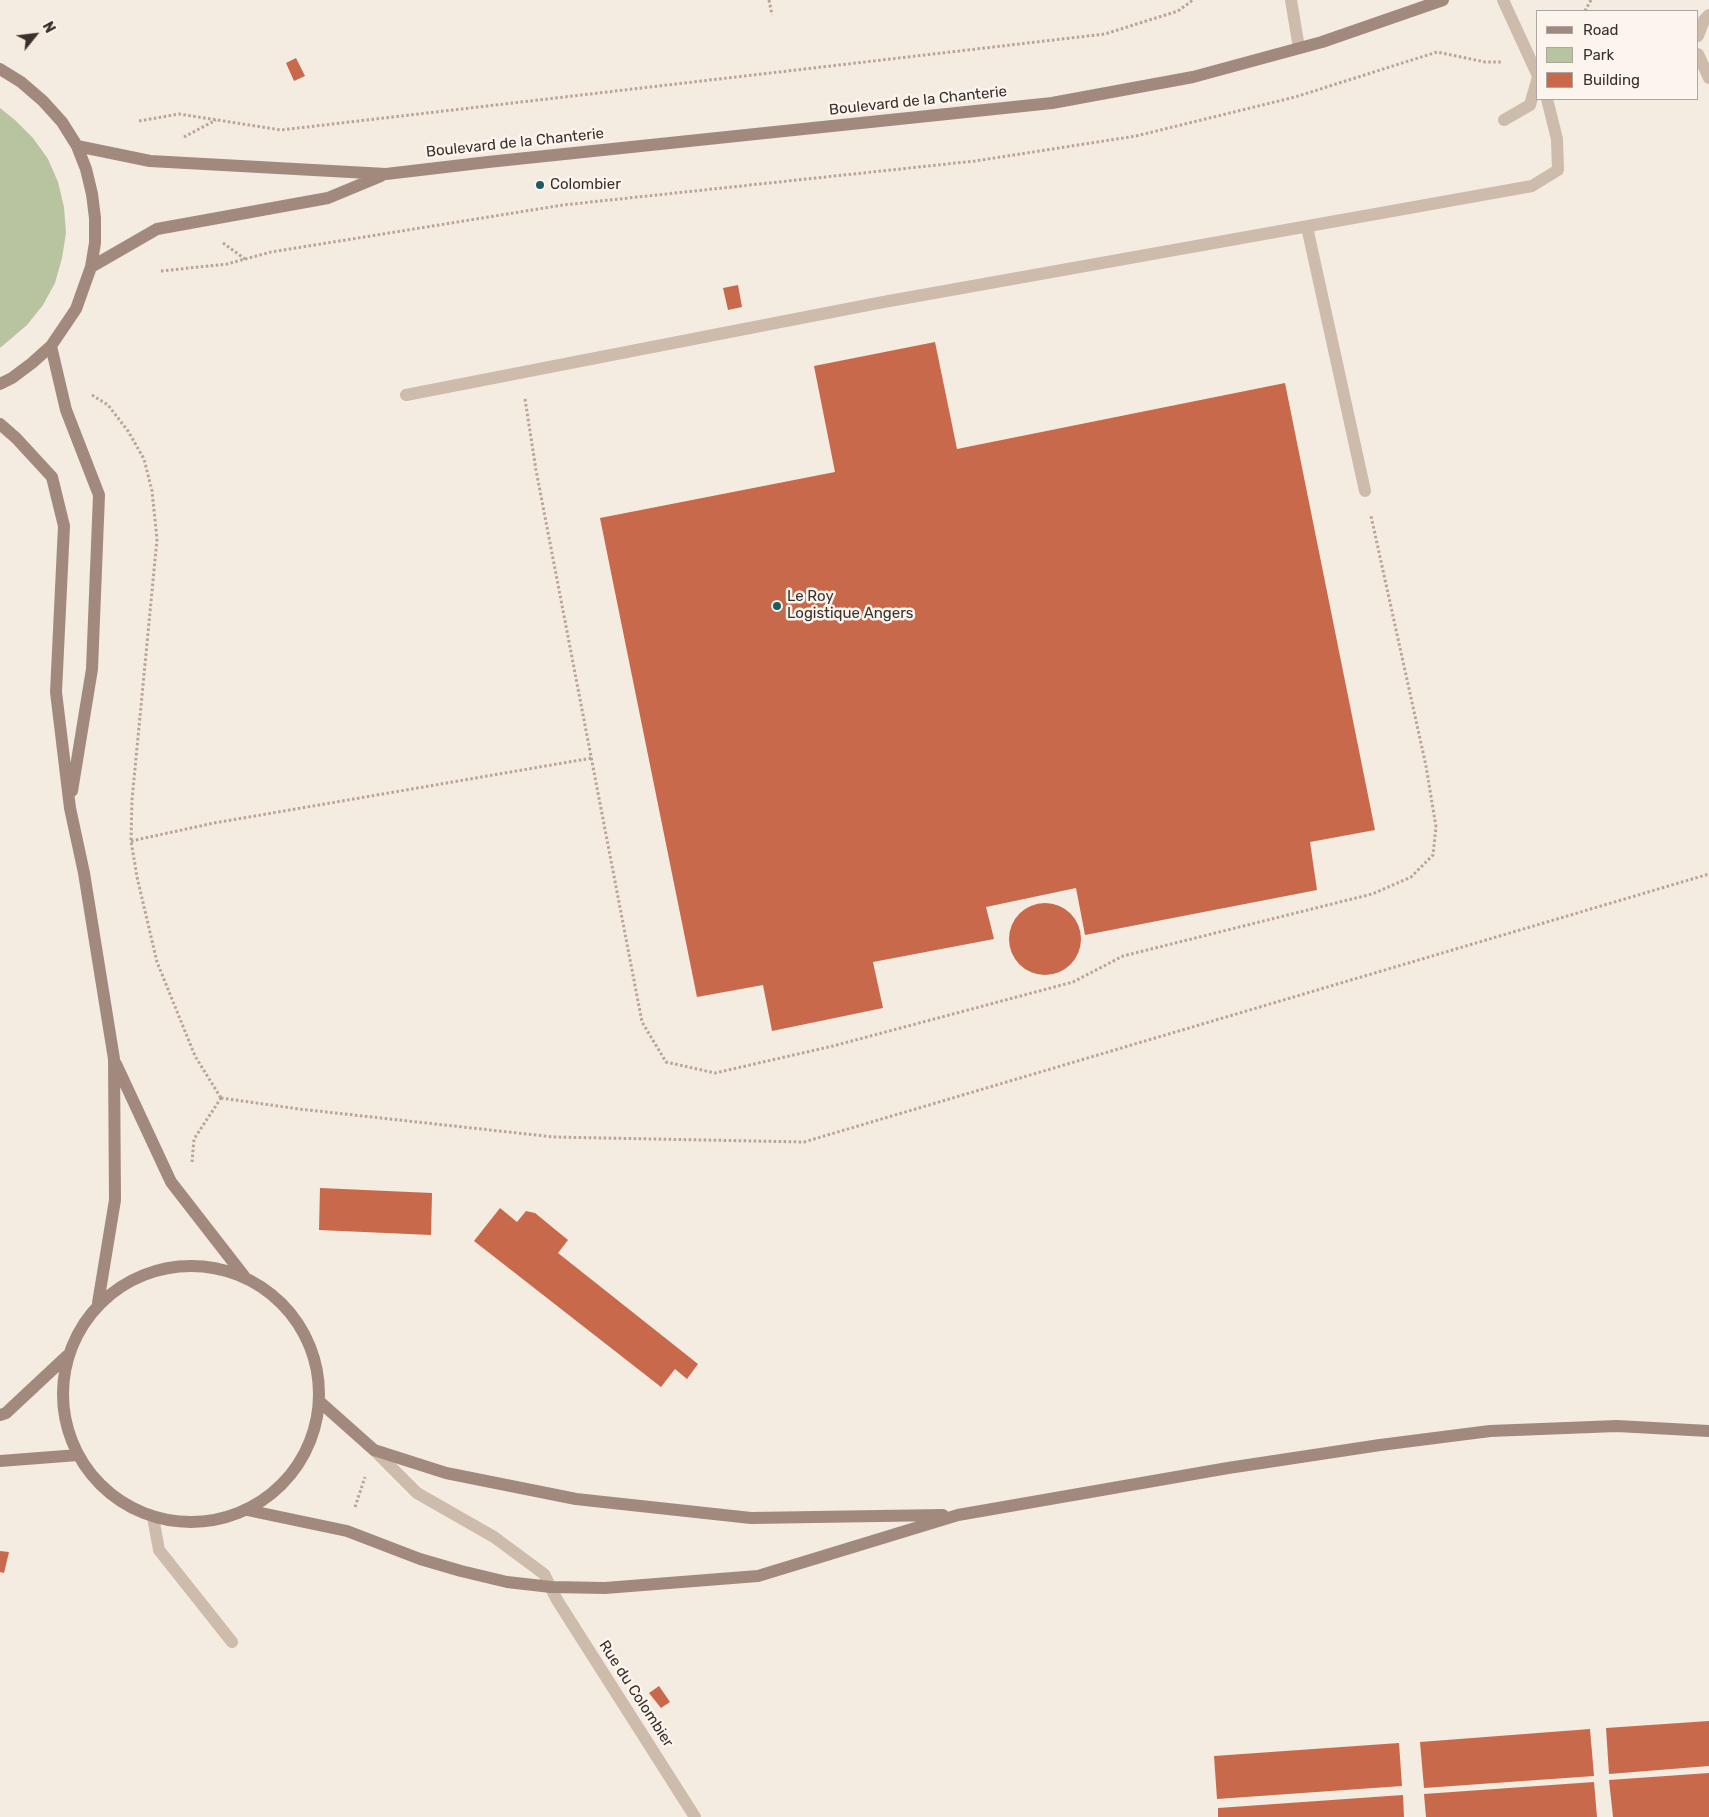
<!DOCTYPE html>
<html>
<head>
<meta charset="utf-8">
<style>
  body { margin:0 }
  #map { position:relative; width:1709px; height:1817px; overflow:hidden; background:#f4ebe1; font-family:Rubik,sans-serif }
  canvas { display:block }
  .legend { position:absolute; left:1536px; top:10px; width:162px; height:90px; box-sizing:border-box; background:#fbf5ee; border:1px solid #aea6a0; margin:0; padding:6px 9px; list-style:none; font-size:15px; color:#3b302b }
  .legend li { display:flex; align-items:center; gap:10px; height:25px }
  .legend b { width:25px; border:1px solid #aea6a0 }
  .north { position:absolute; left:10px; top:10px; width:50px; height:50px; -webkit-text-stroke:4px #fbf5ee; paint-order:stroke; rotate:61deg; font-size:14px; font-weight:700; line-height:20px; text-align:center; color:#3b302b }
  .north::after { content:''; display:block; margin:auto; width:18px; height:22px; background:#3b302b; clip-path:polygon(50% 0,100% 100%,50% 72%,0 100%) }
</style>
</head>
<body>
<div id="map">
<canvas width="1709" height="1817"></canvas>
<ul class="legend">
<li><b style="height:6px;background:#a18a7d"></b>Road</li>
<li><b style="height:14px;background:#b8c4a0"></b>Park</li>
<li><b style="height:14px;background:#c8694b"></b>Building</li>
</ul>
<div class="north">N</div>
</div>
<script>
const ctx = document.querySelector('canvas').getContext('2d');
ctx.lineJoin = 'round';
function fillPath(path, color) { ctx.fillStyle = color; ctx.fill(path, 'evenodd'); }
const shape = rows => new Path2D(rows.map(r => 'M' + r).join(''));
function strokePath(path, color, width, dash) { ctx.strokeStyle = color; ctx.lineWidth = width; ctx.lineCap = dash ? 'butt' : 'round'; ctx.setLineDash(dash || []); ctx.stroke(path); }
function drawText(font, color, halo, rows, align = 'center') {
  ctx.font = font + ' Rubik,sans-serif'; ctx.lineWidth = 5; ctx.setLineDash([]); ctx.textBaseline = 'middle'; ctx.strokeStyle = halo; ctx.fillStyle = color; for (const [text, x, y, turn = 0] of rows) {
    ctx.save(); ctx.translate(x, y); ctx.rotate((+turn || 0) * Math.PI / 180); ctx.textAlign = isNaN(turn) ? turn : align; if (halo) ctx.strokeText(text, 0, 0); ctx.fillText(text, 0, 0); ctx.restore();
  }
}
const green = shape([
  [0,108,15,120,33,138,48,159,58,182,64,207,66,233,62,258,55,283,43,305,27,325,0,348]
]);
const building = shape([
  [296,58,305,76,294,81,286,63],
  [738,285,742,307,728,310,723,288],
  [935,342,957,449,1285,383,1375,830,1310,842,1317,890,1085,935,1076,888,986,907,994,939,873,962,883,1008,772,1031,763,985,697,997,600,518,835,472,814,366],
  '1009 939a36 36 0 1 1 72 0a36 36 0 1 1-72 0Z',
  [320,1188,432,1193,431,1235,319,1230],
  [500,1208,517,1222,526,1211,535,1213,568,1240,558,1253,698,1364,687,1379,675,1369,661,1387,474,1241],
  [0,1551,9,1552,4,1573,0,1572],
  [659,1686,670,1702,661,1708,649,1693],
  [1709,1721,1709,1766,1609,1774,1606,1728],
  [1590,1729,1594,1776,1424,1788,1420,1742],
  [1399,1743,1402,1786,1217,1799,1214,1756],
  [1709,1773,1709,1817,1613,1817,1609,1780],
  [1594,1782,1597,1817,1426,1817,1424,1794],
  [1403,1795,1404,1817,1218,1817,1218,1808]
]);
const path = shape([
  [769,0,772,15],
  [1585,11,1591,0],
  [139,121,179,114,281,130,1105,34,1178,11,1193,0],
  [184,137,216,120],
  [223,243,245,259],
  [161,271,227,264,271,252,563,205,975,161,1136,136,1295,97,1437,52,1485,62,1503,62],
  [92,395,108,405,128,431,144,459,152,491,157,539,132,800,131,841,137,877,157,962,195,1056,221,1098],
  [525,399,536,470,642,1022,666,1062,715,1073,833,1046,1073,982,1123,956,1372,894,1411,877,1433,855,1436,827,1426,766,1371,516],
  [131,841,214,823,592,758],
  [221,1098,299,1109,554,1137,804,1142,1709,874],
  [192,1162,194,1139,221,1098],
  [355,1507,365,1477]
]);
const lane = shape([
  [1291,0,1299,48],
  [1503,0,1538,76],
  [1698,36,1704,20,1709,15],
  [1698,54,1709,78],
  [1504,120,1530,105,1538,77],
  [1307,227,1365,491],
  [406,395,878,303,1532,186,1558,170,1557,139,1547,99],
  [153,1517,159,1550,232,1642]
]);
const street = shape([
  [374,1450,417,1493,494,1537,544,1574,557,1600,695,1817]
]);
const secondary = shape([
  [0,69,21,82,43,101,62,122,77,146,86,169,92,194,95,218,95,243,91,267,76,309,51,346,32,363,12,378,0,384],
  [77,146,150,161,386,174,488,162,1052,103,1193,77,1322,42,1443,0],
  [91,267,157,229,328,198,381,176],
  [51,346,66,410,99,495,92,669,72,791],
  [0,424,16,438,52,477,64,526,56,692,70,808,84,873,114,1059,115,1200,98,1303],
  [116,1064,171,1182,244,1276],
  '63 1394a128 128 0 1 1 256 0a128 128 0 1 1-256 0Z',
  [320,1402,374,1450,446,1473,576,1499,751,1518,943,1515],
  [0,1415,6,1413,67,1356],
  [0,1461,78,1455],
  [247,1510,347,1531,420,1559,461,1571,507,1582,551,1587,605,1588,758,1576,958,1515,1228,1468,1380,1445,1490,1431,1617,1426,1709,1431]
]);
const markers = [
  [540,185,5,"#1f5a5e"],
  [777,606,5,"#1f5a5e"]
];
const streetNames = [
  ["Boulevard de la Chanterie",918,101,-6],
  ["Boulevard de la Chanterie",515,143,-6],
  ["Rue du Colombier",636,1694,57]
];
const poiNames = [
  ["Colombier",550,185],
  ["Le Roy",787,597],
  ["Logistique Angers",787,614]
];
fillPath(green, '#b8c4a0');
fillPath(building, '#c8694b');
strokePath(path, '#b9a596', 3, [2.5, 2.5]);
strokePath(lane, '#cdbbac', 12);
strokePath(street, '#cdbbac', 12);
strokePath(secondary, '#a18a7d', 12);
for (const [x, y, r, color] of markers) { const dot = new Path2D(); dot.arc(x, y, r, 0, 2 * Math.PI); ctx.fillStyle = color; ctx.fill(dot); strokePath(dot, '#fbf5ee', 2); }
drawText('15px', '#3b302b', '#fbf5ee', streetNames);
drawText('15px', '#3b302b', '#fbf5ee', poiNames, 'left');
</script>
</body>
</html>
